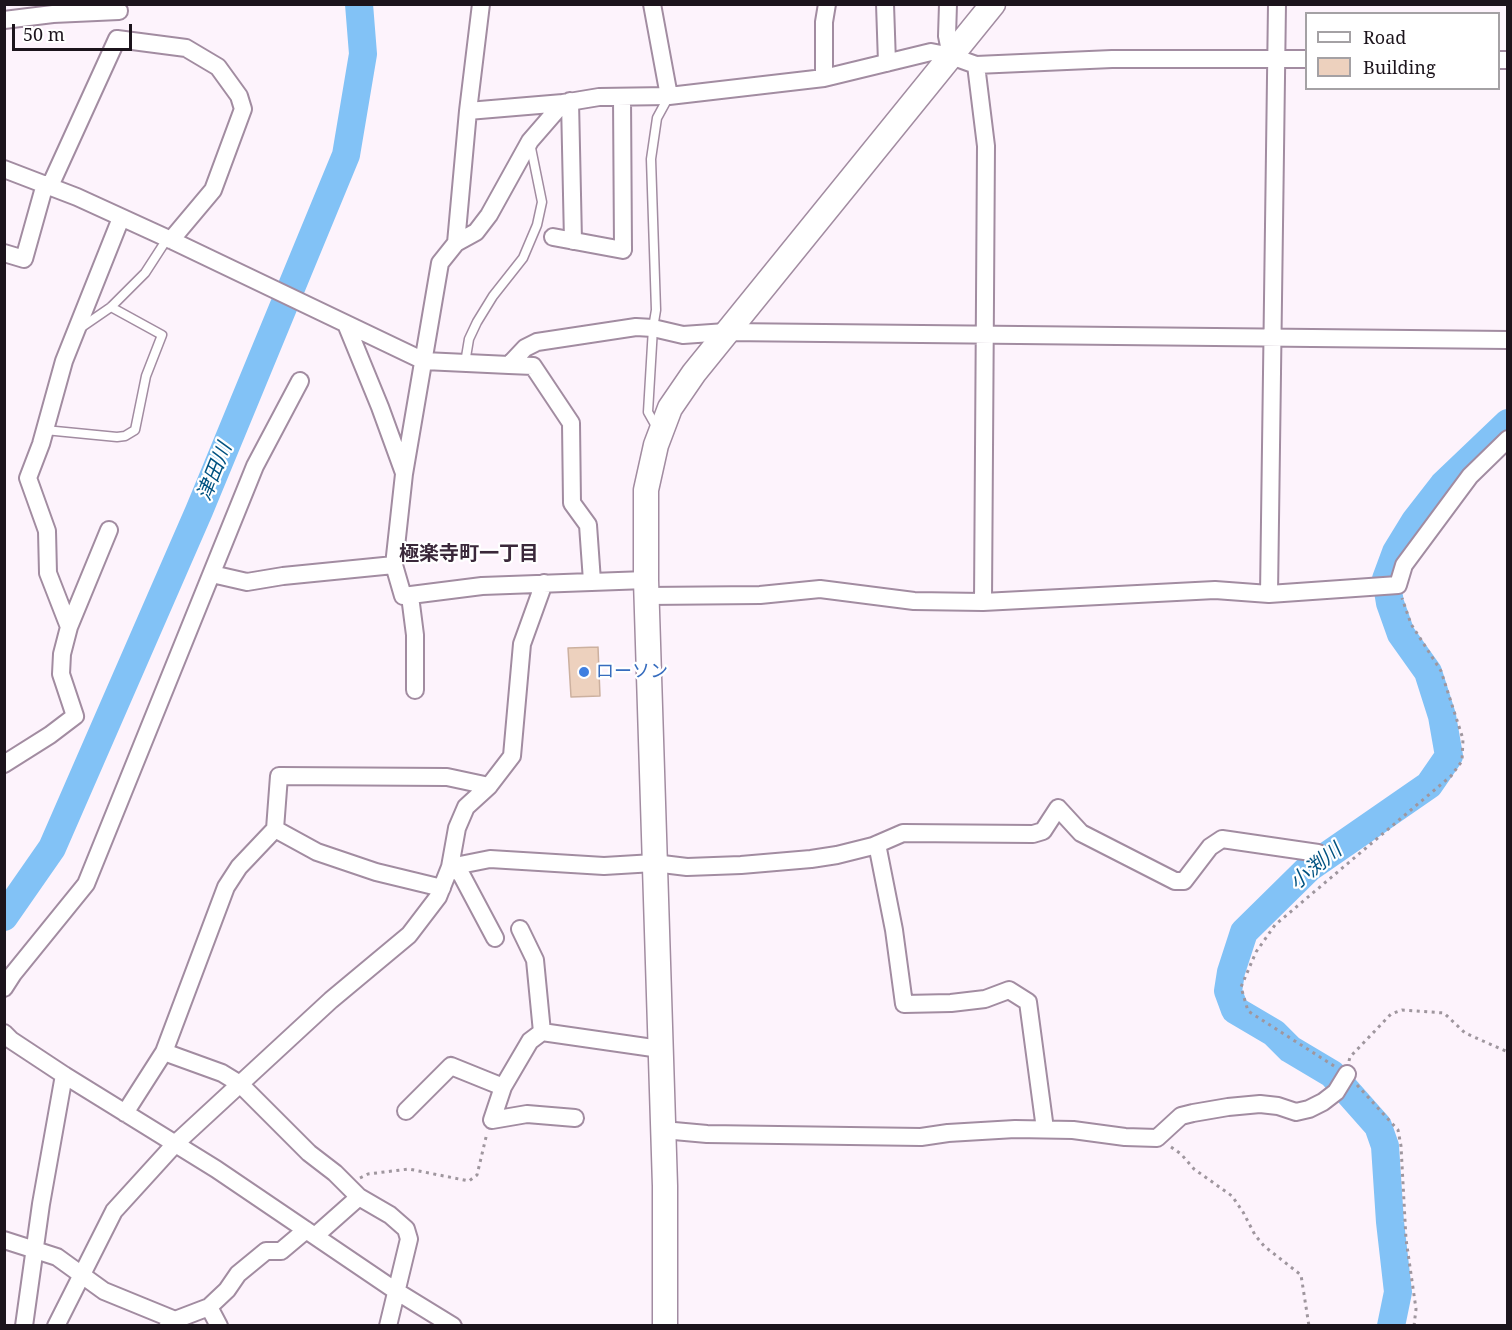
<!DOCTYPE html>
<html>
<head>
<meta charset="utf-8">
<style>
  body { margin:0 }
  #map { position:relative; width:1512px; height:1330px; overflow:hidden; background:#fdf3fc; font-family:"Noto Serif",serif }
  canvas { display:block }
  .frame { position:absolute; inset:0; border:6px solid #1c141c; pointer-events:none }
  .legend { position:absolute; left:1305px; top:12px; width:195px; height:78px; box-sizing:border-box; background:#fff; border:2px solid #a4a1a4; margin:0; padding:8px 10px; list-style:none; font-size:18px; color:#1c141c }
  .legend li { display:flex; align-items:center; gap:12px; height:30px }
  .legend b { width:30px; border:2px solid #a4a1a4 }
  .scale { position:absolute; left:12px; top:24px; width:120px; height:27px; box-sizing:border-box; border:3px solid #1c141c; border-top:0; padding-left:8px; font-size:18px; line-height:21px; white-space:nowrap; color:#1c141c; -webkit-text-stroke:4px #fff; paint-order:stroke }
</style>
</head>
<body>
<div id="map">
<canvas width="1512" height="1330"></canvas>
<div class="frame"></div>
<ul class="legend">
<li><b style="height:8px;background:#fff"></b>Road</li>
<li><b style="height:16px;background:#edd1be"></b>Building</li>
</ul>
<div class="scale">50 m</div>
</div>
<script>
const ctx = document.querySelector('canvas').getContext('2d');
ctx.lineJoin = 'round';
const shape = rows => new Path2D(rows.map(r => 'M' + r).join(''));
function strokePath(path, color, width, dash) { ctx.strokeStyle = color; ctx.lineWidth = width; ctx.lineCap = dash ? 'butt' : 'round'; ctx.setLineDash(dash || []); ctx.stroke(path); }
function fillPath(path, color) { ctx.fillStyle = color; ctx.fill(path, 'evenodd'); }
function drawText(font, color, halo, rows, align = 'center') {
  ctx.font = font + ' "Noto Serif","Noto Sans JP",serif'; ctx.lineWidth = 4.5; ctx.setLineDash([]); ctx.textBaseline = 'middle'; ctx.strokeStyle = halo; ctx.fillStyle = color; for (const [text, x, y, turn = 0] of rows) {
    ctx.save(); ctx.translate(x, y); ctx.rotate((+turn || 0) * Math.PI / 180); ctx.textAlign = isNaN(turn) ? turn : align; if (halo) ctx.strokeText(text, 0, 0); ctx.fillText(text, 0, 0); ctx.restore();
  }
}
const river = shape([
  [4,917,52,848,199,511,346,155,363,54,359,4],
  [1391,1326,1398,1292,1390,1222,1385,1146,1378,1126,1332,1074,1290,1049,1274,1033,1235,1010,1228,991,1231,972,1244,932,1309,868,1429,785,1449,756,1442,716,1428,672,1401,634,1390,603,1386,579,1396,552,1415,521,1443,485,1508,423]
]);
const building = shape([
  [598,647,600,696,571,697,568,648,598,647]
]);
const path = shape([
  [1349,1061,1350,1057,1391,1014,1402,1010,1444,1013,1465,1033,1508,1052],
  [1334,1066,1248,1011,1241,987,1256,952,1275,925,1451,776,1462,761,1463,739,1441,671,1411,624,1402,598],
  [1357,1085,1398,1130,1401,1146,1406,1239,1416,1309,1414,1326],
  [1171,1147,1181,1154,1194,1169,1232,1196,1243,1212,1255,1235,1264,1246,1301,1275,1309,1326],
  [360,1178,368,1174,409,1169,469,1181,477,1175,487,1133]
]);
const lane = shape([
  [79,329,111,307,145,273,167,239],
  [465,363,469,339,477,322,493,296,523,258,537,225,542,202,530,143],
  [657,428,648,412,653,328,656,310,651,159,657,118,669,96],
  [45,430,117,437,125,436,135,430,146,376,162,335,111,307]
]);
const street = shape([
  [652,4,669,96],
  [885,4,887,63],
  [948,4,947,36,951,56],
  [4,20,53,14,119,11],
  [1498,60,1508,60],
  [976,65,986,146,983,602],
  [824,78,824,22,827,4],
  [570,101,573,241],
  [468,111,563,103],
  [4,169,77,197,171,240,424,361,509,365,525,348,537,342,636,327,653,328,683,335,726,332,1508,340],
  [50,186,117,39,186,48,218,67,239,96,243,109,213,190,171,240],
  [553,237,623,250,622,97],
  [456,243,468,111,481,4],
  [4,253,24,259,45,184],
  [346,324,380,407,404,473],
  [509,365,533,366,571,423,572,503,588,525,592,581],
  [212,574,247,582,283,576,394,565],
  [646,580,482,586,403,596,394,565,404,474,440,263,456,243,476,232,489,215,530,141,563,103,599,97,669,96,824,78,931,52,951,56,976,65,1112,59,1306,59],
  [1269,594,1277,4],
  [410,596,415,635,415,690],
  [646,596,760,595,820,589,914,601,983,602,1215,590,1269,594,1398,585,1404,565,1470,476,1508,439],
  [69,627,109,530],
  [4,764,50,735,75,716,61,674,62,654,69,627,48,573,47,531,28,478,41,444,64,361,121,218],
  [275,829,317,852,376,872,442,888],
  [877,844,894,930,904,1004,951,1003,985,999,1009,990,1028,1002,1045,1129],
  [450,867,490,859,604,866,654,863,687,867,741,865,811,859,837,855,873,846,903,833,1033,834,1043,831,1058,808,1081,833,1175,881,1184,881,1210,847,1222,839,1318,853],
  [450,867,461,874,495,938],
  [520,929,535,960,542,1032],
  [4,988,13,974,86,884,255,466,300,381],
  [4,1033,11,1040,64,1075,216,1169,396,1291,453,1326],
  [164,1052,222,1073,240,1084,309,1153,335,1173,359,1197,390,1215,406,1229,409,1239,388,1326],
  [406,1111,451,1066,503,1087],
  [125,1113,164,1052,226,887,239,867,275,829,279,776,447,777,489,786],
  [575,1118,527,1114,492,1120,503,1087,530,1041,542,1032,660,1049],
  [663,1130,707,1134,921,1137,948,1133,1015,1129,1073,1130,1125,1137,1157,1138,1181,1116,1193,1113,1228,1107,1260,1104,1278,1106,1296,1112,1309,1109,1323,1102,1336,1092,1347,1074],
  [315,1236,359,1197],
  [4,1240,57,1257,104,1291,175,1320],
  [209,1307,219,1326],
  [168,1325,175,1320,209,1307,227,1290,238,1274,266,1251,281,1251,306,1230],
  [24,1326,41,1204,64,1075],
  [56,1326,114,1211,175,1144,331,1000,409,935,438,897,450,867,457,828,466,807,489,786,512,756,522,644,544,583]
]);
const secondary = shape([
  [665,1326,665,1186,646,580,646,490,656,445,670,408,694,373,993,4]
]);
const markers = [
  [584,672,6,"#3f7fe0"]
];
const shopNames = [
  ["ローソン",596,672]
];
const waterNames = [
  ["津田川",215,472,-68],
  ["小渕川",1316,867,-39]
];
const neighbourhoodNames = [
  ["極楽寺町一丁目",469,554]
];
strokePath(river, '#82c2f6', 28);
fillPath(building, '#edd1be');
strokePath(building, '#ccb09f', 1.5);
strokePath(lane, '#a28ca1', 11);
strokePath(street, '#a28ca1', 20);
strokePath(secondary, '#a28ca1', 27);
strokePath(path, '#9f969e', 3, [3, 4.5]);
strokePath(lane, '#fff', 8);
strokePath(street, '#fff', 16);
strokePath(secondary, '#fff', 24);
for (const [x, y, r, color] of markers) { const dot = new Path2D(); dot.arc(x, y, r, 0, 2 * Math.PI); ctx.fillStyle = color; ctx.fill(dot); strokePath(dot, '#fff', 2); }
drawText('18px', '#366cbe', '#fff', shopNames, 'left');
drawText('italic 20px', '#005281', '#fff', waterNames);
drawText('bold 20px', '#3a283a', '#fff', neighbourhoodNames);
</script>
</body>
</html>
